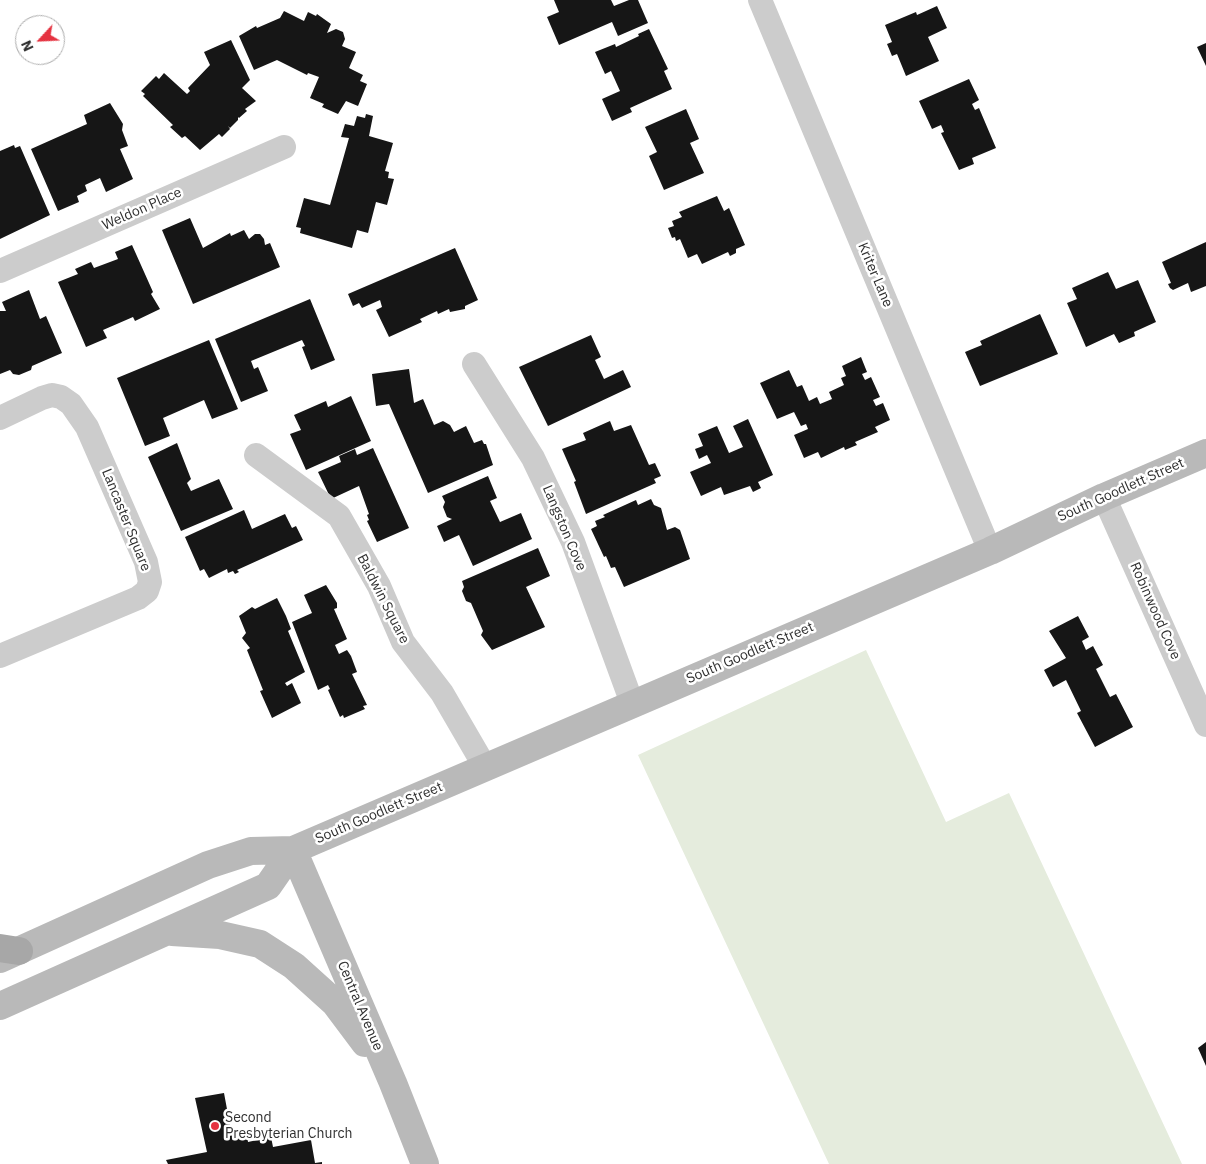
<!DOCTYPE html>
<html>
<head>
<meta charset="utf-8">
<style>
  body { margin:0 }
  #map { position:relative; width:1206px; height:1164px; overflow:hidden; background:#fff; font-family:"IBM Plex Sans",sans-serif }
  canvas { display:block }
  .north { position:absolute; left:15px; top:15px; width:50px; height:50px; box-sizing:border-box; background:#fff; border:1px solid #acacac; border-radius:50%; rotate:245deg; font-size:14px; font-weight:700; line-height:20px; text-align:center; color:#2f2f2f }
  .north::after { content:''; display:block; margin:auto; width:18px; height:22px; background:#e53240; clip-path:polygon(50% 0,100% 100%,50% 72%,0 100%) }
</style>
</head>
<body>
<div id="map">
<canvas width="1206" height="1164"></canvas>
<div class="north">N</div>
</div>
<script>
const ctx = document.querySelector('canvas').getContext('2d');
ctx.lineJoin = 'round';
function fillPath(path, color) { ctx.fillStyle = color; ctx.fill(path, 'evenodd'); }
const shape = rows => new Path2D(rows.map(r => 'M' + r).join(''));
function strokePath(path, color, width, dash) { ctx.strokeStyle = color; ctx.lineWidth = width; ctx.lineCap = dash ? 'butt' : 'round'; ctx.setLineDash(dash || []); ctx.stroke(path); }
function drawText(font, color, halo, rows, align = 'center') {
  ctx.font = font + ' "IBM Plex Sans",sans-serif'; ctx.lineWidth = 5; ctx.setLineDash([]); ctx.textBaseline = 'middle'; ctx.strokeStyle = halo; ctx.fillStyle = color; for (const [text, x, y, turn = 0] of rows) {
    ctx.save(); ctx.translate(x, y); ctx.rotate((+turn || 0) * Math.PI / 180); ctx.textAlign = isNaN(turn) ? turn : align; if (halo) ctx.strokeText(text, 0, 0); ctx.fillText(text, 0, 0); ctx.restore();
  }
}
const green = shape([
  [866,650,946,822,1009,793,1182,1164,829,1164,638,755]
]);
const building = shape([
  [554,0,611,0,614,6,629,0,638,0,648,23,618,36,612,22,559,45,547,17,559,12],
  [937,6,947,28,928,37,939,61,906,76,897,54,892,56,887,44,892,42,885,25,916,12,917,15],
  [284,11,304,21,308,12,316,16,317,14,331,24,327,33,336,29,343,32,345,39,342,46,356,52,349,68,363,75,360,81,367,84,358,106,346,101,338,114,322,107,324,104,310,98,319,77,308,73,307,75,277,60,254,70,239,36,256,26,257,28,280,18],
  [649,29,668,69,664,71,672,89,630,108,632,112,612,121,602,99,620,91,611,71,605,74,595,52,615,44,616,47,639,36,638,34],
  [231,40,250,80,242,88,256,101,245,109,247,111,239,118,238,117,238,120,230,128,228,126,230,129,222,137,219,134,200,150,185,136,182,138,170,127,173,125,143,96,145,94,141,91,156,76,159,79,164,73,187,94,190,91,188,88,210,65,204,52],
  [1206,43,1206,66,1197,47],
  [969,79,979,100,972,104,975,110,979,108,996,148,972,158,974,164,959,170,941,133,944,132,941,125,932,129,919,101],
  [110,103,123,124,122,130,128,146,120,149,133,179,106,192,100,178,85,185,87,191,77,196,79,202,58,211,31,149,87,124,84,115],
  [686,109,699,139,690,143,704,173,664,190,649,156,657,152,645,127],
  [366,114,373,116,369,136,393,143,385,171,389,172,388,178,394,179,387,205,376,202,368,233,357,230,352,248,300,233,301,228,296,227,304,198,330,205,349,138,341,137,345,124,354,126,357,116,365,118],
  [14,145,15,148,20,146,50,215,0,239,0,151],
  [717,196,724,211,729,208,745,245,736,249,736,253,730,256,728,252,702,264,697,254,688,258,680,239,676,241,675,237,672,238,668,228,674,226,672,221,682,217,679,212],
  [190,218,203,248,230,233,231,236,244,230,249,239,255,234,260,234,264,239,265,245,270,243,280,267,193,304,162,230],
  [1206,242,1206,286,1191,292,1188,283,1173,290,1170,288,1168,284,1171,283,1162,262],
  [132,245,153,292,151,294,160,309,135,321,133,317,103,330,107,338,86,347,58,282,78,274,75,269,91,262,94,268,118,259,115,252],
  [455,248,478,300,465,306,465,309,450,312,449,309,438,314,437,311,420,319,422,322,389,337,376,310,382,307,380,300,362,308,359,303,353,306,348,294],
  [1108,272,1116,289,1138,280,1156,322,1134,332,1135,336,1119,343,1114,334,1086,347,1067,303,1077,299,1072,288],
  [29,290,40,319,46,316,62,353,32,366,31,370,19,375,13,374,10,370,0,374,0,311,6,311,2,302],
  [310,299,335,360,311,370,302,347,305,346,302,340,251,361,254,369,258,367,268,391,241,402,215,339],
  [1040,314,1058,354,980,386,965,352,982,345,980,341],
  [591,335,601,357,595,360,604,379,623,370,631,387,548,426,519,367],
  [209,340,238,409,212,419,204,400,163,418,170,436,145,446,117,378],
  [861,357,867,372,862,374,865,380,871,377,880,397,873,400,876,406,883,403,890,420,875,427,878,432,855,442,857,445,845,450,844,447,821,458,818,452,804,458,794,435,808,429,806,424,801,426,794,412,777,419,760,383,789,370,797,387,802,385,809,401,817,397,820,404,832,399,829,392,844,385,841,378,846,376,842,366],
  [409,369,414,403,423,399,434,425,443,421,450,425,454,432,466,426,474,443,482,440,484,444,486,444,493,465,428,493,389,404,376,406,372,374],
  [351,396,371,441,306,470,290,434,301,430,294,415,326,401,328,407],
  [748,419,773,475,758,482,761,488,753,492,750,486,724,495,721,487,701,496,690,472,711,463,707,455,699,459,695,449,703,446,698,434,717,426,729,453,743,447,733,426],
  [610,421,614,431,631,425,649,465,655,463,661,476,654,479,656,483,586,514,574,482,576,481,562,449,586,440,583,433],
  [177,443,191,479,187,483,191,491,219,479,233,509,181,531,148,457],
  [373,448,409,528,377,542,367,521,369,520,367,515,369,514,359,486,331,499,318,472,341,462,339,456,355,449,357,455],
  [488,476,497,498,490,501,500,522,521,513,532,539,473,566,459,535,444,542,437,526,452,519,447,517,443,507,445,502,442,496],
  [651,499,654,505,661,508,667,530,675,527,680,530,690,559,624,587,615,567,611,568,606,556,604,557,591,529,597,526,595,521,605,517,603,515,636,500,638,505],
  [244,510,252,529,285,514,292,528,296,526,303,540,237,570,239,572,235,574,233,571,228,573,227,569,209,578,204,569,200,571,185,537],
  [538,548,550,576,526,587,545,627,492,650,481,635,483,631,471,603,466,601,462,591,464,587,462,581],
  [326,585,337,603,337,608,334,609,347,639,335,645,339,654,347,650,351,656,357,672,352,674,367,705,363,706,365,709,344,718,343,715,340,717,328,690,330,689,328,685,318,690,292,622,312,613,304,595],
  [277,598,286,616,291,629,288,631,305,672,285,683,287,686,292,683,301,703,272,718,260,691,263,690,247,650,250,648,242,638,246,633,239,616,252,607,255,609],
  [1078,616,1089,637,1082,641,1086,650,1093,646,1103,665,1096,669,1110,697,1116,694,1133,727,1095,747,1077,713,1081,711,1066,680,1053,687,1044,670,1066,658,1049,631],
  [1206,1042,1206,1066,1198,1048],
  [224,1093,232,1136,247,1133,248,1142,271,1137,273,1147,311,1140,315,1163,322,1162,322,1164,168,1164,166,1160,207,1152,195,1098]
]);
const street = shape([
  [760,0,990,551],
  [0,271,284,147],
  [474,364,533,458,573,542,632,703],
  [0,418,42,398,52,395,61,397,71,404,87,427,146,562,150,582,147,591,138,598,0,656],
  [256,455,339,516,379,586,403,642,442,693,485,767],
  [1104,497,1206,725]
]);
const secondary = shape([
  [293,850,393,1083,425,1164],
  [172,932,220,935,260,944,294,966,335,1003,365,1043],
  [0,959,208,865,251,851,293,850,990,551,1104,497,1206,453],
  [0,1006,268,886,293,850]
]);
const primary = shape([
  [0,948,19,951]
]);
const markers = [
  [215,1126,5,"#e53240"]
];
const streetNames = [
  ["Weldon Place",142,209,-24],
  ["Kriter Lane",875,275,67],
  ["South Goodlett Street",1121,490,-24],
  ["Lancaster Square",126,520,68],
  ["Langston Cove",564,528,67],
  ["Baldwin Square",383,599,63],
  ["Robinwood Cove",1155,611,66],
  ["South Goodlett Street",750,653,-23],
  ["South Goodlett Street",379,813,-23],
  ["Central Avenue",360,1006,67]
];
const poiNames = [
  ["Second",225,1118],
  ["Presbyterian Church",225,1134]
];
fillPath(green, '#e5ecdd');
fillPath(building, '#161616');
strokePath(street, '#ccc', 24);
strokePath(secondary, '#b9b9b9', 28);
strokePath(primary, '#a7a7a7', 28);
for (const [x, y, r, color] of markers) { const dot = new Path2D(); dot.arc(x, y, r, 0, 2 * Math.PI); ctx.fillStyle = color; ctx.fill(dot); strokePath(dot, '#fff', 2); }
drawText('14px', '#2f2f2f', '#fff', streetNames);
drawText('14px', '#2f2f2f', '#fff', poiNames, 'left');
</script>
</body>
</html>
